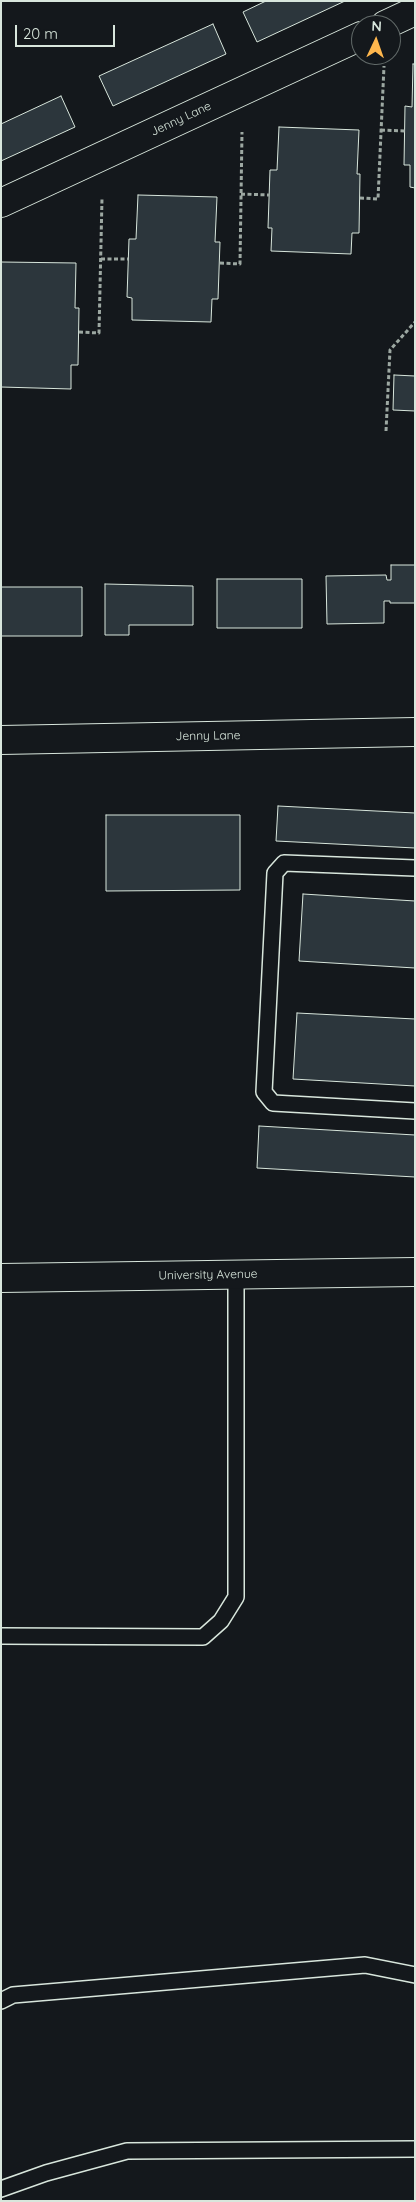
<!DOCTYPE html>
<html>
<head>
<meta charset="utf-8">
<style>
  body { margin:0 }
  #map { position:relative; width:416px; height:2202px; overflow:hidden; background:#14181c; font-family:Quicksand,sans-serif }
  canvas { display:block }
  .frame { position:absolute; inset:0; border:2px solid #d8e6dc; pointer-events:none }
  .north { position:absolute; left:351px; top:15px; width:50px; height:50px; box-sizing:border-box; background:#14181c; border:1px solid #626a69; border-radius:50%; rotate:3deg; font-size:14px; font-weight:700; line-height:20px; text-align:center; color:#d8e6dc }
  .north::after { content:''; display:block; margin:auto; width:18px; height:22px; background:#ffb74d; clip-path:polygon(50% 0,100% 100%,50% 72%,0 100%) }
  .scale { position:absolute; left:15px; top:25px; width:100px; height:22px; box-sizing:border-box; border:2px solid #d8e6dc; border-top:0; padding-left:6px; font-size:15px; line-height:18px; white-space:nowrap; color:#d8e6dc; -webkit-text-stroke:4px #14181c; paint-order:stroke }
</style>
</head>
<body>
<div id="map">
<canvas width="416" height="2202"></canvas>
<div class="frame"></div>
<div class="north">N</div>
<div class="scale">20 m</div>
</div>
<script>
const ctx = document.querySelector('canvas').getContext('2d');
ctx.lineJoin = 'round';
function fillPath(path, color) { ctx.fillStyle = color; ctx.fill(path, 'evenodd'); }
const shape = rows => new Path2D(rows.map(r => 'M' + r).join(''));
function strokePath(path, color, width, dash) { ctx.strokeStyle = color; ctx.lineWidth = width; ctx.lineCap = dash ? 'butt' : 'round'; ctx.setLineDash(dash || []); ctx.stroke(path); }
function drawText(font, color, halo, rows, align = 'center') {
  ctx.font = font + ' Quicksand,sans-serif'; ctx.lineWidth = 4; ctx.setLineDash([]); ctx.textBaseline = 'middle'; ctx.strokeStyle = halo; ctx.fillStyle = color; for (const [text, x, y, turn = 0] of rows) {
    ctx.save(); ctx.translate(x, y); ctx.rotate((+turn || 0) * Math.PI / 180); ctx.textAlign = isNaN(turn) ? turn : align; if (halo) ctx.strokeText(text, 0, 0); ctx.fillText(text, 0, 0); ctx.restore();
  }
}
const building = shape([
  [266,1,345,1,257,42,243,12,266,1],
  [213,24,226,54,113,106,99,76,213,24],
  [413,64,415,64,415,188,410,187,410,165,404,165,405,106,412,107,413,64],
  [61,96,75,127,1,161,1,124,61,96],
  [279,127,359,130,357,174,360,174,359,233,352,233,351,254,271,251,272,228,268,228,270,170,277,170,279,127],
  [138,195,217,197,215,242,220,242,218,299,212,299,211,322,132,320,132,298,127,297,129,239,136,239,138,195],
  [1,262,76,263,75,308,79,308,78,365,71,365,71,389,1,387,1,262],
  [394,375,415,376,415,411,393,410,394,375],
  [391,565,415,565,415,603,390,603,390,601,384,601,384,623,327,624,326,576,386,575,387,580,391,580,391,565],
  [217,579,302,579,302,628,217,628,217,579],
  [105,584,193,586,193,625,129,625,129,635,105,635,105,584],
  [1,587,82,587,82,636,1,636,1,587],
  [278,806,415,813,415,848,276,841,278,806],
  [106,815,240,815,240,890,106,891,106,815],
  [303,894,415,901,415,968,299,961,303,894],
  [297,1013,415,1019,415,1086,293,1079,297,1013],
  [259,1126,415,1135,415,1177,257,1168,259,1126]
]);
const path = shape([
  [381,130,405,131],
  [241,194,269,195],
  [360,198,378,199,384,66],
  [101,259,128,259],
  [220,263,240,264,242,132],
  [79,332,99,333,102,198],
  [386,431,390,350,415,322]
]);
const service = shape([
  [415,868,284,863,275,873,264,1092,273,1103,415,1111],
  [1,1636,203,1637,221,1621,236,1597,236,1275],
  [1,2001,13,1995,365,1965,415,1975],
  [1,2189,46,2173,127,2151,415,2149]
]);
const minor = shape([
  [385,25,415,11],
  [1,203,361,36],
  [1,740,415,732]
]);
const secondary = shape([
  [1,1278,415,1272]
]);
const streetNames = [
  ["Jenny Lane",181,119,-25],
  ["Jenny Lane",208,736,-1],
  ["University Avenue",208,1275,-1]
];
fillPath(building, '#2c363c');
strokePath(building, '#d8e6dc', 1);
strokePath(service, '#d8e6dc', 18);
strokePath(minor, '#d8e6dc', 30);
strokePath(secondary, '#d8e6dc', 30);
strokePath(path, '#9da8a2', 3, [4, 2.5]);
strokePath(service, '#14181c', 15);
strokePath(minor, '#14181c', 28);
strokePath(secondary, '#14181c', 28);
drawText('12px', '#d8e6dc', '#14181c', streetNames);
</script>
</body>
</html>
